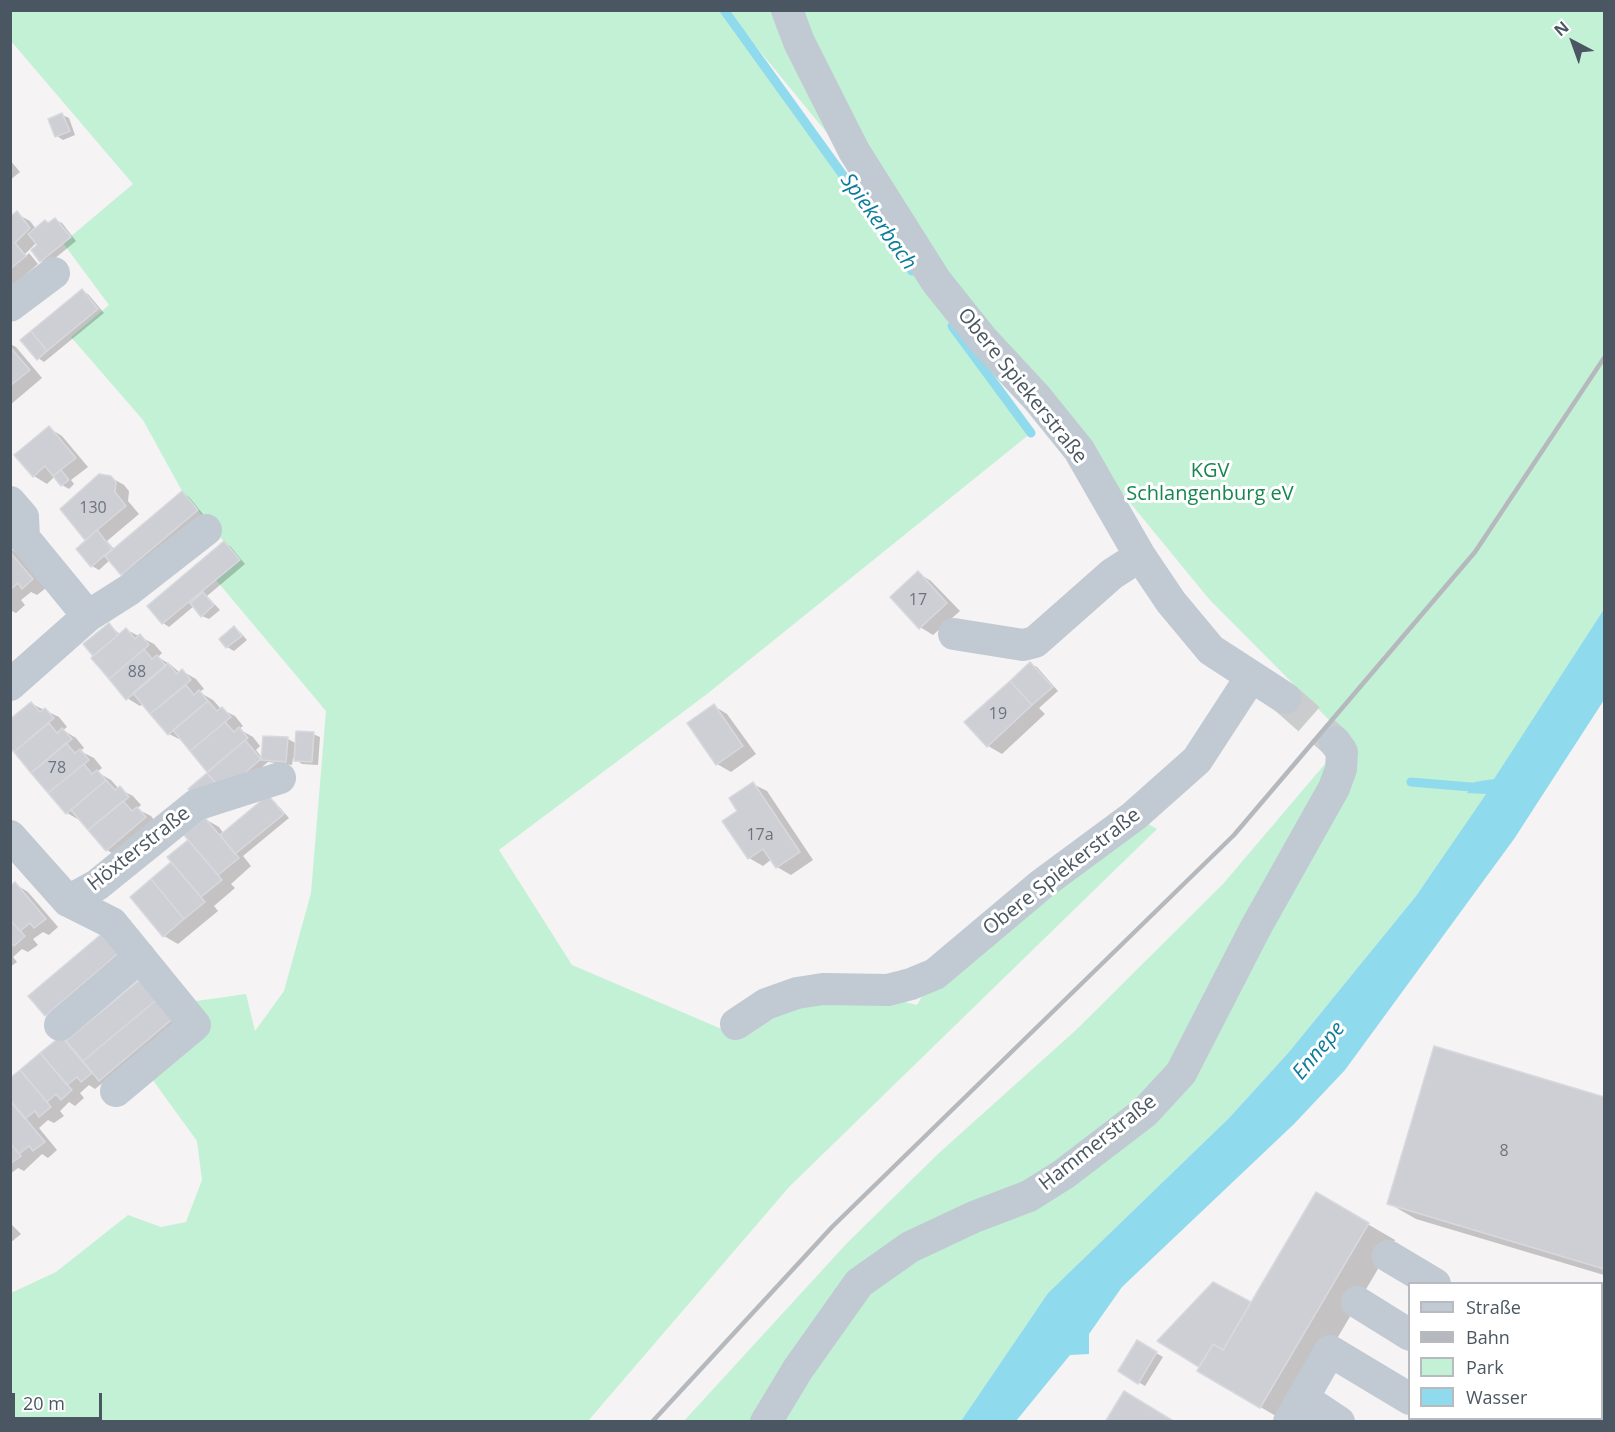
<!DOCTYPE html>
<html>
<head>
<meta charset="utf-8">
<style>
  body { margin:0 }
  #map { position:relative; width:1615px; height:1432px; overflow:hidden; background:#f5f3f3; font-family:"Open Sans",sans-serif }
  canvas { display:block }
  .frame { position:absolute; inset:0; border:12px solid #4a5661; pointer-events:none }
  .legend { position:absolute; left:1408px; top:1282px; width:195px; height:138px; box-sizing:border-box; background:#fff; border:2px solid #b7bbc0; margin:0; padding:8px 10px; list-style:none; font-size:18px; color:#4a5661 }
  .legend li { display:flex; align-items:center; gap:12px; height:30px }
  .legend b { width:30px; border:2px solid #b7bbc0 }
  .north { position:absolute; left:1543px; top:12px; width:60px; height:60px; -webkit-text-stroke:4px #fff; paint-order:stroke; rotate:319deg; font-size:16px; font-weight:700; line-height:24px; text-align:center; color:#4a5661 }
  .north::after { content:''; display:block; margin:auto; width:21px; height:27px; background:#4a5661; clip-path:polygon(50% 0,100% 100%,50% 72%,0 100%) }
  .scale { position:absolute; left:12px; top:1393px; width:90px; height:27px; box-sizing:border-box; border:3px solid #4a5661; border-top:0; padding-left:8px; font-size:18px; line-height:21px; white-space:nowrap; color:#4a5661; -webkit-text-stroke:4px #fff; paint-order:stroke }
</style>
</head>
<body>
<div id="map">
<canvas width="1615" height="1432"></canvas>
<div class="frame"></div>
<ul class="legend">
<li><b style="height:8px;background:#c1cad2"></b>Straße</li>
<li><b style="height:8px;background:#b5b8bd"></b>Bahn</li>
<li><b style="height:16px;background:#c3f1d5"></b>Park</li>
<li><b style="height:16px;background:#90daee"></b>Wasser</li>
</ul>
<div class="north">N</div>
<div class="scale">20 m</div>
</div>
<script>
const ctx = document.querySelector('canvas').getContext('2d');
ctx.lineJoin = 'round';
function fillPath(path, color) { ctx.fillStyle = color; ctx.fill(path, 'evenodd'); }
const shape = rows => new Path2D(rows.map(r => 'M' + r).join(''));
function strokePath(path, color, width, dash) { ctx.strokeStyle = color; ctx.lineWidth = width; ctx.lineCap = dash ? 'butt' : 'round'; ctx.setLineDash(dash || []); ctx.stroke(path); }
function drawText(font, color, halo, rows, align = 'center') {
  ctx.font = font + ' "Open Sans",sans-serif'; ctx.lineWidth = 6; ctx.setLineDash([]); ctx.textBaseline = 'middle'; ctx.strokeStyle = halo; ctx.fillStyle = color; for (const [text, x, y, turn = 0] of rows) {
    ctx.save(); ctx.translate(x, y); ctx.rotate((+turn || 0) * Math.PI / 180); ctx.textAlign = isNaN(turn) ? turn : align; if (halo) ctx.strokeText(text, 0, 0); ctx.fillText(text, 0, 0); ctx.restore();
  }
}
const green = shape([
  [10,11,724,11,843,178,1031,433,707,694,499,850,572,965,738,1036,787,1005,901,1001,917,1005,935,974,1134,816,1157,829,789,1187,588,1421,11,1421,11,1293,56,1272,128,1215,161,1227,186,1222,202,1180,197,1141,152,1079,182,1003,246,994,255,1031,284,991,311,893,326,711,216,580,239,560,182,491,143,420,71,337,109,305,63,243,133,184,11,41],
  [727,11,1604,11,1604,609,1494,780,1474,782,1467,792,1486,794,1416,896,1289,1052,1229,1118,1048,1293,961,1421,683,1422,848,1242,939,1153,1076,1030,1223,884,1347,738,1209,599]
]);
const water = shape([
  [1604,609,1604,700,1514,839,1345,1070,1294,1124,1122,1287,1089,1334,1089,1354,1070,1355,1016,1421,961,1421,1048,1293,1229,1118,1289,1052,1416,896,1486,794,1467,793,1474,782,1494,779]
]);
const shadow = shape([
  [62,115,69,118,75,135,63,140,57,136],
  [10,160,20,172,10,180],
  [17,214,30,221,36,229,55,220,62,223,76,241,48,264,41,261,39,245,37,242,25,254,26,256,29,253,38,264,10,288,10,219],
  [82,291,88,294,104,313,44,362,38,358],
  [10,344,16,347,42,378,10,405],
  [49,428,62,436,88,467,71,480,74,484,69,489,62,485,55,476,47,484,34,476],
  [110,477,124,485,129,491,128,501,139,514,107,541,114,549,183,493,189,497,203,514,128,577,122,574,110,560,99,570,92,566,78,549,88,540,86,539],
  [224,543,230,546,245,564,207,596,220,610,209,619,202,616,194,606,169,627,163,623,149,606],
  [10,549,16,552,46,588,37,595,31,592,21,600,25,605,16,613,10,610],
  [918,573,931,581,960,611,933,635,920,627],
  [109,625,121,635,127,630,154,644,162,653,158,657,171,665,180,673,182,671,196,679,204,689,199,692,213,700,221,709,235,716,243,726,239,729,253,737,260,746,256,750,263,759,265,737,288,739,297,744,313,734,320,737,318,765,302,764,293,758,292,765,268,762,230,794,203,801,210,772,183,741,169,734,143,704,140,706,127,698,94,655],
  [234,628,240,632,247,640,234,651,227,647,221,639],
  [1030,664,1037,667,1058,691,1039,708,1045,714,1002,754,988,746],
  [32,704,59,717,67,727,63,730,76,738,84,748,80,751,94,758,102,768,97,772,111,780,119,789,133,796,141,805,137,809,151,816,159,826,120,858,107,850,81,821,67,813,10,746],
  [714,706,727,714,756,754,731,772,717,764],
  [753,784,767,791,813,860,791,875,777,867,772,859,763,866,749,858],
  [268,797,274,801,289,818,243,856,251,866,231,884,235,888,214,906,218,911,178,944,164,936,132,897,173,862,169,857,190,840,205,819,219,827,224,834],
  [15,884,28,892,58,927,49,935,43,932,33,939,38,945,28,952,22,949,13,957,17,962,10,967,10,887],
  [105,933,127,955,52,1018,46,1014],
  [143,978,181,1020,95,1089,89,1085,80,1093,84,1098,75,1106,69,1102,60,1111,64,1116,54,1123,48,1120,39,1128,57,1150,48,1158,42,1154,24,1171,18,1168,10,1174,10,1103,12,1102,10,1080,61,1037,68,1041],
  [1435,1048,1604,1099,1604,1275,1416,1219,1388,1203],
  [1316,1194,1395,1240,1288,1422,1286,1422,1199,1371,1202,1366,1159,1341,1214,1284,1251,1304],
  [10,1223,21,1234,10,1243],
  [1138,1342,1163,1357,1145,1386,1120,1371]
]);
const stream = shape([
  [724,10,912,271],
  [952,326,1031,433],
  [1411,782,1483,788]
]);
const building = shape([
  [62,113,70,131,55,137,48,119,62,113],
  [17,211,30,228,15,243,26,256,10,269,10,217,17,211],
  [55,218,71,237,40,262,31,250,37,245,28,234,45,220,48,223,55,218],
  [82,289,98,309,47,351,31,331,82,289],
  [31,331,47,351,37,360,20,340,31,331],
  [10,347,30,370,10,386,10,347],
  [49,426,76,458,53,476,45,466,33,477,14,455,49,426],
  [61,470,69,480,61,486,53,476,61,470],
  [99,474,111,476,116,482,115,492,126,506,85,540,60,509,99,474],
  [182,491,198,510,121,575,105,556,182,491],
  [97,530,112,549,91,567,76,549,97,530],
  [224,541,240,560,162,624,147,606,224,541],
  [10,552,33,579,22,589,18,583,10,590,10,552],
  [918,571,947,603,919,629,890,597,918,571],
  [203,592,214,605,201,617,190,603,203,592],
  [109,623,118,635,93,656,83,644,109,623],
  [234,626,242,636,226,648,219,639,234,626],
  [126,628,135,639,140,634,149,645,109,679,91,658,126,628],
  [144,649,152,659,157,655,166,666,126,700,109,679,144,649],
  [1030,662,1053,687,1032,705,1010,681,1030,662],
  [168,663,177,674,182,669,191,680,150,714,133,693,168,663],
  [1010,681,1032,705,987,747,964,722,1010,681],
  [186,685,194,695,199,690,208,701,168,735,150,714,186,685],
  [208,701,217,711,222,707,231,717,190,751,173,730,208,701],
  [31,702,40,712,45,708,54,718,14,752,10,748,10,719,31,702],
  [714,704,743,746,716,765,687,723,714,704],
  [225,722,234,732,239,727,248,738,207,772,190,751,225,722],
  [49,723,57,733,62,728,72,739,31,773,14,752,49,723],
  [296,731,314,732,312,762,294,761,296,731],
  [263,736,288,737,286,762,261,760,263,736],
  [245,740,261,759,223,792,207,773,245,740],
  [66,743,75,753,80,749,89,760,48,793,31,773,66,743],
  [84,764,92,774,97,770,106,780,66,814,48,793,84,764],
  [207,773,215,782,196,798,188,789,207,773],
  [106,780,115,790,120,786,129,797,88,830,71,810,106,780],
  [753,782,800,852,776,868,763,849,748,859,722,821,737,811,729,798,753,782],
  [268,795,284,814,235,854,220,835,268,795],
  [123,801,132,811,137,807,146,817,106,851,88,830,123,801],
  [205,818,239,858,218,875,184,835,205,818],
  [188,840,222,880,201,897,167,857,188,840],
  [171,862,205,902,184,919,151,879,171,862],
  [151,879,184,919,163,937,130,897,151,879],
  [15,882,46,919,34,928,30,923,20,931,10,920,10,886,15,882],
  [10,920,25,936,14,946,10,942,10,920],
  [105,931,121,951,45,1016,28,996,105,931],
  [143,977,160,997,83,1061,66,1041,143,977],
  [160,997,176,1016,99,1081,83,1061,160,997],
  [61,1036,92,1073,81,1082,77,1077,67,1085,40,1053,61,1036],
  [1434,1046,1604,1097,1604,1269,1387,1204,1434,1046],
  [40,1053,72,1090,61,1100,56,1094,47,1102,20,1070,40,1053],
  [20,1070,51,1107,39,1117,35,1111,25,1119,10,1101,10,1078,20,1070],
  [11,1101,45,1142,33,1151,29,1146,19,1154,10,1143,11,1101],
  [10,1143,21,1156,10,1164,10,1143],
  [1316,1192,1369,1223,1260,1408,1197,1371,1213,1344,1223,1350,1316,1192],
  [1213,1282,1251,1302,1223,1350,1213,1344,1199,1367,1157,1341,1213,1282],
  [1137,1340,1157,1352,1138,1384,1118,1371,1137,1340],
  [1124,1391,1175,1422,1105,1422,1124,1391]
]);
const minorTunnel = shape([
  [1285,698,1335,742]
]);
const minor = shape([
  [787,10,799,42,854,151,936,281,984,341,1037,398,1079,450,1140,556,1171,602,1211,650,1285,698],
  [10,306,54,273],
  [10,502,23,517,24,538,88,616],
  [954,634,1023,645,1035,642,1112,574,1140,556],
  [10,685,88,616,129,590,206,530],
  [10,836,68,901,97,885,196,805,280,778],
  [68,901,112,923,195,1025,116,1091],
  [736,1024,766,1004,797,993,823,989,888,990,911,984,935,974,1042,884,1134,816,1197,760,1251,677],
  [60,1025,140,957],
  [1388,1256,1435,1284],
  [1357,1302,1410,1335],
  [1303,1398,1339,1422],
  [1440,1418,1445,1422],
  [766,1422,798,1369,859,1283,910,1247,974,1217,1029,1196,1064,1174,1145,1112,1181,1073,1256,927,1334,788,1341,769,1342,752,1335,742],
  [1289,1422,1330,1351,1410,1399],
  [1469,1422,1470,1418]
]);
const rail = shape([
  [1602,1321,1604,1310],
  [1602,1400,1604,1389],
  [652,1422,832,1227,1234,835,1475,552,1604,358],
  [1572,1422,1573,1418],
  [1595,1422,1596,1418]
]);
const numberNames = [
  ["130",93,508],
  ["17",918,600],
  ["88",137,672],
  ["19",998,714],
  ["78",57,768],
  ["17a",760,835],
  ["8",1504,1151]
];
const streetNames = [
  ["Obere Spiekerstraße",1022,386,51],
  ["Höxterstraße",139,849,-38],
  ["Obere Spiekerstraße",1062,872,-38],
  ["Hammerstraße",1098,1143,-38]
];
const parkNames = [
  ["KGV",1210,471],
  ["Schlangenburg eV",1210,494]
];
const waterNames = [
  ["Spiekerbach",878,222,54],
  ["Ennepe",1319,1051,-50]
];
fillPath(green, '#c3f1d5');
fillPath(water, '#90daee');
fillPath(shadow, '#0003');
strokePath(stream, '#90daee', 9);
fillPath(building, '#cdcfd5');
strokePath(building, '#d7d9de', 1.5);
strokePath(minorTunnel, '#caccce', 32, [32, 16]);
strokePath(minor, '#c1cad2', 32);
strokePath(rail, '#b5b8bd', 4.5);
drawText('16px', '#6b747e', null, numberNames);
drawText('20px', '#4a5661', '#fff', streetNames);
drawText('20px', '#17864f', '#fff', parkNames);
drawText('italic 21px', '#0c7c9b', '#fff', waterNames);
</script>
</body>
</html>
